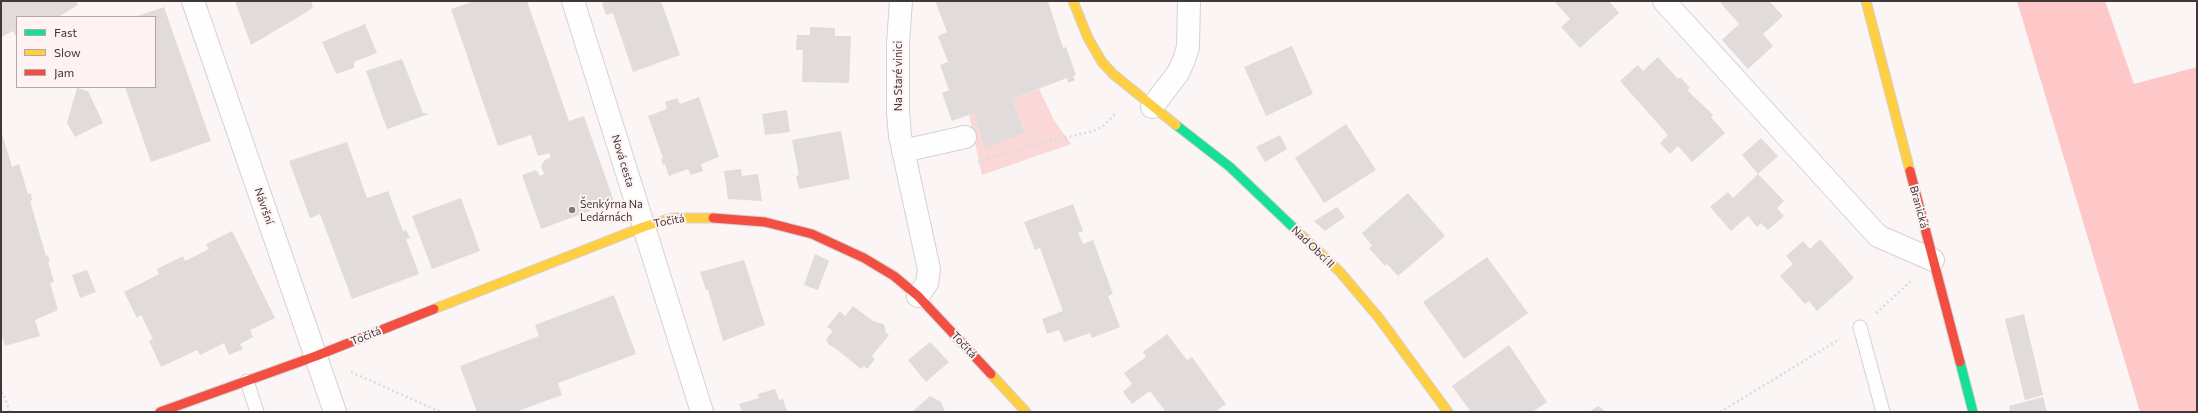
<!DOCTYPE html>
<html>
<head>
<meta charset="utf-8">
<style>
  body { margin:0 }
  #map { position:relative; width:2198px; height:413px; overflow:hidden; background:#fbf5f5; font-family:Commissioner,sans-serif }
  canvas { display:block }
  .frame { position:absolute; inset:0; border:2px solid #403838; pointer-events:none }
  .legend { position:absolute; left:16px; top:16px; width:140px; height:72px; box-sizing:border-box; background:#fef2f2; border:1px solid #b2a8a8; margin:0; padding:5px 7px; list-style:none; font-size:12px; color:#403838 }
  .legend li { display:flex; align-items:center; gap:8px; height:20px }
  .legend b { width:20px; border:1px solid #b2a8a8 }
</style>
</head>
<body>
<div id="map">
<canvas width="2198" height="413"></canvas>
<div class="frame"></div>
<ul class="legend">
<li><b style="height:5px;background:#16e098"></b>Fast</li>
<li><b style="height:5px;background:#ffcf43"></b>Slow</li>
<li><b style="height:5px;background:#f24e42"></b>Jam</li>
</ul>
</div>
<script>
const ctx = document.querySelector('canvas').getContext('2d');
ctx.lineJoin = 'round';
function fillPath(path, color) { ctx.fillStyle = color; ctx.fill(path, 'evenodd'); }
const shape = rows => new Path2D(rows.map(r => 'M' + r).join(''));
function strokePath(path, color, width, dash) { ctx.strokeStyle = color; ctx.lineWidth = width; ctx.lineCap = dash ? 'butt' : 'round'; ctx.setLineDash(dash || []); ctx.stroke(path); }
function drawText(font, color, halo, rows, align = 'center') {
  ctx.font = font + ' Commissioner,sans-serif'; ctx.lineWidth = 4; ctx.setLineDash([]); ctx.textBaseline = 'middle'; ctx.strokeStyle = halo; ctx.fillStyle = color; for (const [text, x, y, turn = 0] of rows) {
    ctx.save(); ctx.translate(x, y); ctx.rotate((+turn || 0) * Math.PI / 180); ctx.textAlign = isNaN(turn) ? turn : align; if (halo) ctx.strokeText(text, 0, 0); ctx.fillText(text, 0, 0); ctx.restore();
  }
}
const green = shape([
  [1039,89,1054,120,1071,144,982,175,969,115,974,113,986,145,1025,133,1012,99]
]);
const forest = shape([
  [2017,1,2105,1,2134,84,2197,67,2197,412,2140,412]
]);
const building = shape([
  [1,1,76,1,78,5,58,17,17,17,17,38,13,31,1,37],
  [235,1,311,1,313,7,307,12,251,45],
  [475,1,527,1,569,121,584,116,614,202,541,229,522,175,536,170,540,176,544,174,541,166,545,160,551,157,549,153,538,156,531,135,498,146,451,9],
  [607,1,661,1,680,55,633,72,613,13,606,15,602,3],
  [935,1,1048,1,1063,48,1066,47,1076,75,1073,76,1075,80,1068,83,1067,78,1012,99,1025,133,985,148,974,113,952,121,942,93,949,90,940,65,948,62,938,36,947,32],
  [1556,1,1609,1,1619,13,1580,48,1561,27,1570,19,1555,2],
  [1719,1,1769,1,1783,16,1763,34,1773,46,1748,69,1722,40,1739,24],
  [164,7,211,141,151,162,125,87,155,87,155,17,134,17],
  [365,24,377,53,354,62,354,68,336,74,322,42],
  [810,27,835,28,835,36,851,36,849,83,802,82,803,50,796,50,797,35,810,35],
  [1292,46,1313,94,1266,116,1244,67],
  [1658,57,1678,79,1680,77,1690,88,1687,90,1713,115,1711,117,1725,133,1692,162,1678,146,1670,154,1660,143,1668,135,1620,81,1638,65,1643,71],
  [402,59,423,113,429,114,387,129,366,71],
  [77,88,88,91,103,123,75,137,67,123],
  [699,97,719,157,701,164,703,171,691,175,688,169,669,176,665,164,663,165,661,159,663,158,648,116,667,109,665,102,677,98,680,104],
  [787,110,790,132,765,135,762,114],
  [1346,124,1376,170,1324,203,1295,158],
  [1,130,12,167,19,164,28,194,31,193,32,200,30,201,46,256,48,255,50,261,48,262,54,282,50,283,58,310,35,320,40,336,5,346,1,332],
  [841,131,850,179,799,189,796,176,799,175,792,140],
  [1280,135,1287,149,1265,162,1256,147],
  [1761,138,1778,156,1758,174,1742,155],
  [347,142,367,198,388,191,403,231,406,230,410,238,406,239,419,274,352,299,320,214,310,218,289,161],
  [741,169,742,176,758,174,762,201,728,199,724,171],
  [1758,174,1784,201,1777,208,1784,216,1768,230,1761,223,1757,227,1748,216,1731,231,1710,207,1728,192,1733,198],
  [1408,193,1445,236,1398,276,1387,264,1385,266,1369,248,1372,246,1362,233],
  [461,198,480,251,432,269,412,216],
  [1073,204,1083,231,1078,233,1083,244,1093,240,1113,294,1108,296,1120,327,1092,338,1090,333,1064,342,1059,330,1047,334,1042,319,1063,311,1040,248,1035,250,1024,222],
  [1337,207,1345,217,1325,231,1314,221],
  [232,231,275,318,250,330,253,337,240,344,243,349,229,355,224,343,200,355,197,350,161,367,149,341,153,339,141,315,137,318,124,292,159,274,157,269,183,256,185,261,209,249,206,244],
  [1820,239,1854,278,1817,311,1809,301,1805,304,1780,276,1793,264,1786,256,1803,241,1810,249],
  [815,254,829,261,818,290,804,285],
  [1487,257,1528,313,1464,359,1423,302],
  [744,260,765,325,723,341,708,290,706,290,700,272],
  [87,270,96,292,80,298,72,275],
  [614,295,636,354,558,383,562,395,515,412,477,412,460,366,539,336,535,325],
  [853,306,873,321,884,324,886,333,889,335,872,356,875,359,867,369,864,366,861,369,835,348,829,345,826,339,833,331,827,327,840,311,845,316],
  [2024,314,2043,395,2025,400,2005,319],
  [1167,334,1187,360,1192,357,1226,404,1217,410,1219,412,1166,412,1150,391,1132,404,1123,392,1132,384,1124,373,1146,357,1143,352],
  [930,342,949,362,926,382,908,360],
  [1509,345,1547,402,1532,412,1471,412,1452,386],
  [775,389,779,400,783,399,787,412,742,412,739,404,759,398,758,394],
  [930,396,941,402,945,412,912,412],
  [2043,397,2047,412,2010,412,2009,406],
  [1598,406,1607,412,1589,412]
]);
const path = shape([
  [978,162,1030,146,1093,131,1103,126,1114,115,1118,114],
  [1876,313,1911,281],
  [351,372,441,412],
  [1,393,3,393,10,412],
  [1720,412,1840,339]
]);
const lane = shape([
  [1860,327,1883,412],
  [247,381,257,412]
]);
const street = shape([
  [193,1,335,412],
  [573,1,702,412],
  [901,1,898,43,898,112,900,136,929,269,927,283,918,296],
  [1664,1,1878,236,1933,260],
  [1152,107,1178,73,1184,60,1188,47,1189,1],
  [903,151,965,137]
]);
const fast = shape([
  [1176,125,1230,167,1297,231],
  [1960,362,1973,412]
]);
const slow = shape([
  [1073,1,1088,38,1102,62,1113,74,1176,125],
  [1866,1,1910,171],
  [1297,231,1340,272,1379,318,1448,412],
  [434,309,643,227,672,218,713,218],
  [991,374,1026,412]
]);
const jam = shape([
  [1910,171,1960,362],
  [713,218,765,222,812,234,864,258,894,276,918,296,991,374],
  [160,412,316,356,434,309]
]);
const markers = [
  [572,210,4,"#817a7a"]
];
const streetNames = [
  ["Na Staré vinici",898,76,-90],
  ["Nová cesta",623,161,73],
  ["Návršní",264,206,71],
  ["Branická",1919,207,75],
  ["Točitá",669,221,-11],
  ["Nad Obcí II",1313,247,44],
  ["Točitá",366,336,-22],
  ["Točitá",964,345,47]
];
const poiNames = [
  ["Šenkýrna Na",580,204],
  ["Ledárnách",580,217]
];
fillPath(green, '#f9d8d7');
fillPath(forest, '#fdc8c7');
fillPath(building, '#e1dbdb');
strokePath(lane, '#d7d1d0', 15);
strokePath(street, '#d7d1d0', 24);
strokePath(fast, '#d7d1d0', 11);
strokePath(slow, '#d7d1d0', 11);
strokePath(jam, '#d7d1d0', 11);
strokePath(path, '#dcdada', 2.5, [2, 3]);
strokePath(lane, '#fefefe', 13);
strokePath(street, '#fefefe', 22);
strokePath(fast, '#16e098', 9);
strokePath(slow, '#ffcf43', 9);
strokePath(jam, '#f24e42', 9);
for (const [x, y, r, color] of markers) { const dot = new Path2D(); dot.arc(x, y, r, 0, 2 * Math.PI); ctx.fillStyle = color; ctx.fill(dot); strokePath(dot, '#fef2f2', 1.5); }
drawText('11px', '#403838', '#fef2f2', streetNames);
drawText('11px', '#403838', '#fef2f2', poiNames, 'left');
</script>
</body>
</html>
